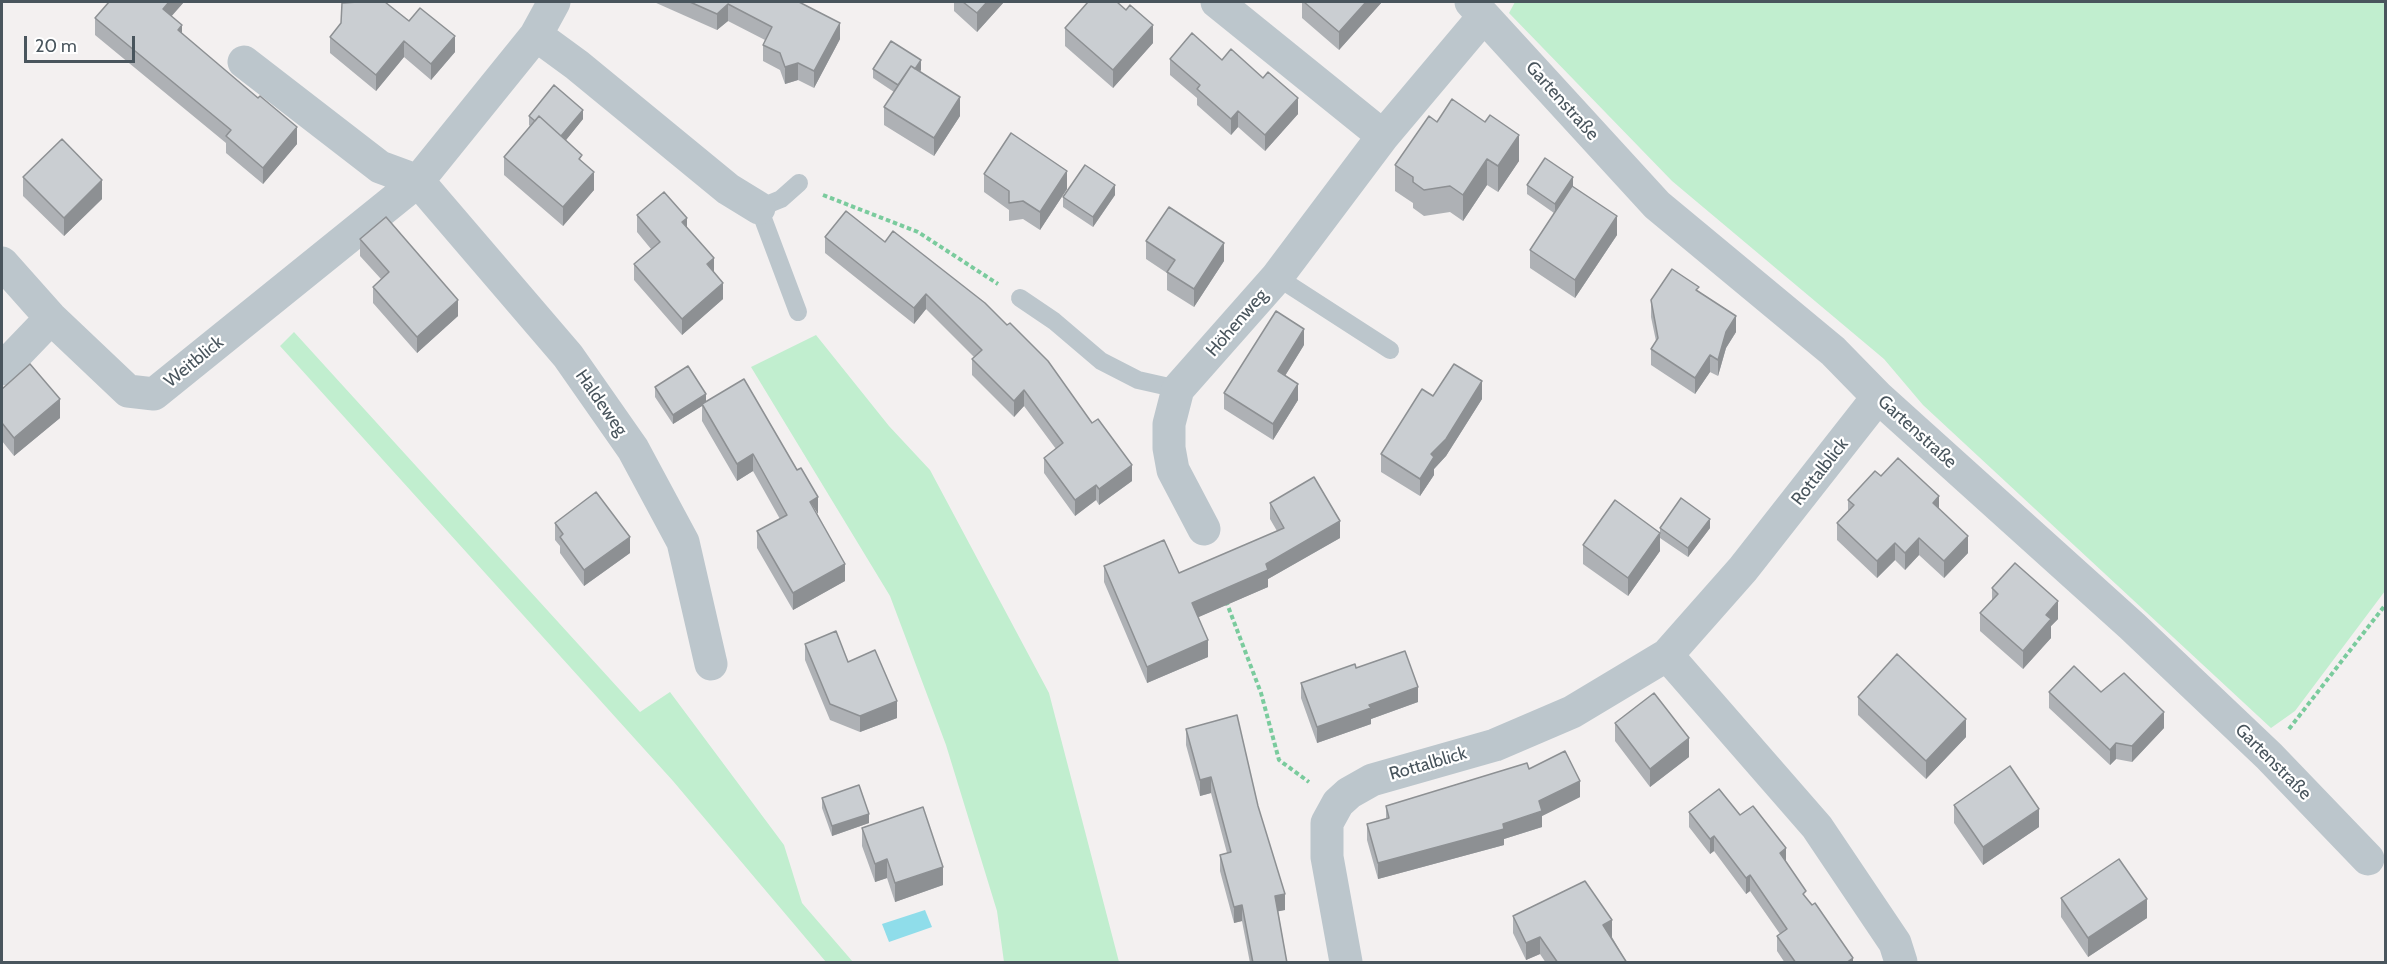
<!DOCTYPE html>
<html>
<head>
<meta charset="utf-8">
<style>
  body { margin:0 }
  #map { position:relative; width:2387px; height:964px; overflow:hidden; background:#f3f0f0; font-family:Cabin,sans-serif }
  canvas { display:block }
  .frame { position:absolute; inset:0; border:3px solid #49555d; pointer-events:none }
  .scale { position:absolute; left:24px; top:36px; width:111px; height:27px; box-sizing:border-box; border:3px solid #49555d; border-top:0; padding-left:8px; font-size:18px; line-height:21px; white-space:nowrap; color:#49555d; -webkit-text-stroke:4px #fff; paint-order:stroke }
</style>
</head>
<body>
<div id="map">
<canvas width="2387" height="964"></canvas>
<div class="frame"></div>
<div class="scale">20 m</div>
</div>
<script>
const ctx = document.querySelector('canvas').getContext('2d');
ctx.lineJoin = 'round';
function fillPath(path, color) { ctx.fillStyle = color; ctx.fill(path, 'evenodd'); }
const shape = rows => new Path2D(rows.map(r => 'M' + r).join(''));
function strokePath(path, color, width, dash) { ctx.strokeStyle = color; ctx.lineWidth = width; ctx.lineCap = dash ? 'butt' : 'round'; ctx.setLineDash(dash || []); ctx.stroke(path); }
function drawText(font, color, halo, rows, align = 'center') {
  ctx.font = font + ' Cabin,sans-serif'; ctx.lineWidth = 4.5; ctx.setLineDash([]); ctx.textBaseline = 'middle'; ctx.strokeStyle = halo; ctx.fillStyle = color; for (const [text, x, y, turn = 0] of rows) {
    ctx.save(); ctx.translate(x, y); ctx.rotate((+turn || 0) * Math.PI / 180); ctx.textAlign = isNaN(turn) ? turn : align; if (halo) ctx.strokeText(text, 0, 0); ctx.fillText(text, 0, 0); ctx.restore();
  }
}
const green = shape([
  [1515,2,2385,2,2385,591,2295,711,2271,728,1923,405,1884,359,1672,181,1509,13],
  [294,332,640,712,670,692,784,845,802,903,853,962,826,962,673,781,280,346],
  [816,335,889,426,930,470,1049,693,1119,962,1004,962,997,911,946,745,890,596,751,367]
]);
const water = shape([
  [925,910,932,927,889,942,882,924]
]);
const path = shape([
  [823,195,918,232,998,284],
  [1226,601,1261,693,1279,760,1309,782],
  [2289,729,2386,604]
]);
const lane = shape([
  [1277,277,1390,350],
  [1020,298,1054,321,1101,361,1138,380,1178,389],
  [798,312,759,208,781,199,799,183]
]);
const street = shape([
  [1217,2,1383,136],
  [1471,2,1657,205,1833,351,1878,397,2132,626,2269,756,2368,859],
  [536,35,577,65,728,189,759,208],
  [244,62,380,167,418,181,568,356,633,449,683,542,711,664],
  [2,263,51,318],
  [2,369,51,318,128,391,154,394,418,181,536,35,554,2],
  [1204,529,1173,470,1169,448,1169,424,1178,389,1277,277,1383,136,1484,16],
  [1667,655,1817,827,1895,943,1901,962],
  [1346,962,1327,857,1327,823,1338,803,1349,793,1372,780,1495,745,1572,712,1667,655,1743,569,1878,397]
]);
const wall = shape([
  [109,2,184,2,171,16,182,33,297,144,263,184,226,153,226,143,95,35,95,18],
  [654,2,799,2,840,39,814,88,798,80,785,84,780,70,763,61,763,45,765,40,728,21,717,30],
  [954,2,1004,2,977,32,954,11],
  [1300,2,1382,2,1339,50,1302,18,1302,3],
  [409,21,455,52,431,80,404,57,376,91,330,53,330,37],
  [1065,28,1153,43,1113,88,1065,46],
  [1170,59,1222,60,1298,114,1265,151,1238,127,1231,135,1197,105,1197,98,1170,75],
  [873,69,921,70,919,72,960,116,934,156,884,125,884,107,894,92,873,78],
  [529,116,583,119,566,140,582,162,594,190,563,226,504,175,504,157,530,126,529,125],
  [1437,122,1519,161,1498,192,1487,185,1463,221,1450,212,1424,216,1413,208,1413,203,1395,191,1395,165],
  [984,174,1067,189,1040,230,1023,219,1009,221,1009,210,984,192],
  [23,177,102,199,64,236,23,196],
  [1527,185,1573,187,1617,235,1575,298,1530,268,1530,250,1554,213,1527,194],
  [1115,195,1093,227,1063,207,1063,197],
  [846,211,1132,481,1099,505,1096,500,1075,516,1044,473,1044,458,1056,449,1024,406,1014,417,972,375,972,359,974,357,926,309,914,324,825,253,825,237],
  [637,215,687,228,714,272,723,299,682,335,634,280,634,264,651,249,637,232],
  [360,239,458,316,417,353,373,303,373,287,381,279,360,256],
  [1146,241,1224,261,1194,307,1167,290,1167,273,1146,259],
  [1699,292,1736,332,1726,348,1718,376,1710,372,1695,394,1651,365,1651,349,1656,341,1651,317,1651,300],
  [1304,345,1285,376,1298,400,1273,440,1224,409,1224,393],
  [655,387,706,401,818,515,845,581,793,610,757,548,757,531,780,519,753,471,737,481,702,421,702,406,673,424,655,397],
  [2,389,60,418,14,456,2,441],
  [1433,396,1482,399,1446,456,1434,469,1434,475,1420,496,1381,472,1381,454],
  [1881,476,1939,509,1968,553,1944,578,1919,555,1905,570,1895,560,1877,578,1837,540,1837,523,1848,511,1848,500],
  [1270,503,1340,538,1268,579,1268,587,1198,617,1208,657,1147,683,1104,582,1104,566,1179,573,1277,531,1270,519],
  [555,523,630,553,584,586,560,553,560,546,555,540],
  [1660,528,1710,528,1688,557,1660,538,1660,551,1628,596,1583,564,1583,545,1660,532],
  [1992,588,2058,619,2051,626,2051,638,2023,669,1980,631,1980,613,1992,600],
  [805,644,848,662,897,718,860,732,830,720,805,660],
  [1356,668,1418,702,1371,719,1371,724,1317,743,1301,698,1301,683],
  [2049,692,2101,692,2164,728,2132,762,2116,759,2110,765,2049,708],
  [1858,697,1966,737,1926,779,1858,715],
  [1615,723,1689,757,1650,787,1615,741],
  [1186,729,1258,806,1285,910,1278,911,1287,963,1250,963,1242,921,1234,923,1220,871,1220,855,1227,853,1211,793,1200,796,1186,745],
  [1529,769,1580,797,1542,816,1542,827,1504,839,1504,845,1378,879,1367,840,1367,824,1386,819,1386,806],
  [822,798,869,823,832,836,822,808],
  [1954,805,2039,827,1983,865,1954,823],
  [1689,812,1740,815,1786,862,1806,898,1853,963,1785,963,1777,951,1777,936,1780,934,1750,891,1746,894,1714,851,1710,854,1689,827],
  [862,828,943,885,895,902,887,878,875,882,862,846],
  [2061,898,2147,918,2088,957,2061,917],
  [1513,916,1612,937,1627,963,1546,963,1540,954,1526,960,1513,933]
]);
const shadedWall = shape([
  [169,2,184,2,163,26,163,9],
  [987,2,1004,2,977,32,977,13],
  [1366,2,1382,2,1339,50,1339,32],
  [728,4,728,21,717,30,717,14],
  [840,23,840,39,814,88,814,71],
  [182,25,182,42,178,30],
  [1153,25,1153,43,1113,88,1113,70],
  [455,36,455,52,431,80,431,64],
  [404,41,404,57,376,91,376,75],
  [921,60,921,70,902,97,902,88],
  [798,63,798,80,785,84,785,67],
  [960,97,960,116,934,156,934,138],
  [1298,98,1298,114,1265,151,1265,135],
  [583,110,583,119,558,150,558,140],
  [1238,111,1238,127,1231,135,1231,119],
  [297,127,297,144,263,184,263,168],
  [1519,135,1519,161,1498,192,1498,166],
  [1487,159,1487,185,1463,221,1463,195],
  [1067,171,1067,189,1040,230,1040,212],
  [594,172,594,190,563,226,563,207],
  [1573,177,1573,186,1555,213,1555,204],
  [102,180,102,199,64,236,64,218],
  [1115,185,1115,195,1093,227,1093,217],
  [1617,216,1617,235,1575,298,1575,280],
  [687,218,687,234,682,222],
  [1224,243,1224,261,1194,307,1194,289],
  [714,258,714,274,707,264],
  [723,283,723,299,682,335,682,319],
  [926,294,926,309,914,324,914,308],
  [458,300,458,316,417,353,417,337],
  [1736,316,1736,332,1726,348,1718,376,1718,360,1726,332],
  [1304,329,1304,345,1278,387,1278,371],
  [1710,355,1710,372,1695,394,1695,378],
  [1482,381,1482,399,1446,456,1434,469,1434,475,1420,496,1420,479,1431,454],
  [1298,384,1298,400,1273,440,1273,424],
  [1024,390,1024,406,1014,417,1014,401],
  [706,394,706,403,702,404,702,406,673,424,673,415],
  [60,399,60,418,14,456,14,438],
  [753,454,753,471,737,481,737,464],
  [1132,465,1132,481,1099,505,1099,489],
  [1096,485,1096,500,1075,516,1075,500],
  [1939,496,1939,513,1933,503],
  [818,497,818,514,810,502],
  [1710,519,1710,528,1688,557,1688,548],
  [1340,521,1340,538,1268,579,1268,587,1192,620,1192,603,1266,564],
  [1660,533,1660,551,1628,596,1628,578],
  [1968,536,1968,553,1944,578,1944,561],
  [630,537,630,553,584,586,584,570],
  [1919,538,1919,555,1905,570,1905,553],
  [1895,543,1895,560,1877,578,1877,561],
  [845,564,845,581,793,610,793,593],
  [2058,601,2058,619,2051,626,2051,638,2023,669,2023,651,2046,615],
  [1208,640,1208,657,1147,683,1147,667],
  [1418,687,1418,702,1371,719,1371,724,1317,743,1317,727,1369,705],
  [897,701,897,718,860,732,860,716],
  [2164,712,2164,728,2132,762,2132,746],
  [1966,719,1966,737,1926,779,1926,761],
  [1689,738,1689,757,1650,787,1650,769],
  [2116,743,2116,759,2110,765,2110,750],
  [1211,777,1211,793,1200,796,1200,780],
  [1580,781,1580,797,1542,816,1542,827,1504,839,1504,845,1378,879,1378,863,1539,801],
  [2039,809,2039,827,1983,865,1983,847],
  [869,814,869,823,832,836,832,826],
  [1714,836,1714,851,1710,854,1710,839],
  [1786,848,1786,864,1780,853],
  [887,859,887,878,875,882,875,864],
  [943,867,943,885,895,902,895,883],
  [1750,875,1750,891,1746,894,1746,878],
  [1285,894,1285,910,1275,912,1275,896],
  [2147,899,2147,918,2088,957,2088,938],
  [1242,905,1242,921,1234,923,1234,907],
  [1612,920,1612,937,1603,943,1603,925],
  [1540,937,1540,954,1526,960,1526,943],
  [1853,958,1853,963,1846,963]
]);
const building = shape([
  [109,2,169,2,163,9,182,25,178,30,258,98,260,96,297,127,263,168,226,136,231,130,95,18,109,2],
  [358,2,385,2,409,21,420,8,455,36,431,64,404,41,376,75,330,37,341,23,342,3,358,2],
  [690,2,799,2,840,23,814,71,798,63,785,67,780,53,763,45,772,27,728,4,717,14,690,2],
  [963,2,987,2,977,13,963,2],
  [1088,2,1117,2,1126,10,1130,5,1153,25,1113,70,1065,28,1088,2],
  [1304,2,1366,2,1339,32,1304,2],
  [1192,33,1222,60,1231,49,1263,78,1268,72,1298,98,1265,135,1238,111,1231,119,1197,89,1200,85,1170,59,1192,33],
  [891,41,921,60,915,69,911,66,898,85,873,69,891,41],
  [911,66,960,97,934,138,884,107,911,66],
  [554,85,583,110,561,136,539,116,535,121,529,116,554,85],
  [1452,99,1485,122,1490,115,1519,135,1498,166,1487,159,1463,195,1450,186,1424,190,1413,182,1413,177,1395,165,1429,116,1437,122,1452,99],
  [539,116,582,155,579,159,594,172,563,207,504,157,539,116],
  [1011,133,1067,171,1040,212,1023,201,1009,203,1009,191,984,174,1011,133],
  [62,139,102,180,64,218,23,177,62,139],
  [1545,158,1573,177,1555,204,1527,185,1545,158],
  [1085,165,1115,185,1093,217,1063,197,1085,165],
  [1572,186,1617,216,1575,280,1530,250,1572,186],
  [664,192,687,218,682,222,714,258,707,264,723,283,682,319,634,264,660,242,637,215,664,192],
  [1169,207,1224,243,1194,289,1167,272,1175,260,1146,241,1169,207],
  [846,211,885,242,893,231,985,303,1007,325,1010,323,1048,361,1092,423,1098,419,1132,465,1099,489,1096,485,1075,500,1044,458,1063,443,1024,390,1014,401,972,359,982,350,926,294,914,308,825,237,846,211],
  [386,217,458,300,417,337,373,287,389,272,360,239,386,217],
  [1672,269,1699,287,1696,290,1736,316,1726,332,1718,360,1710,355,1695,378,1651,349,1658,338,1651,300,1672,269],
  [1276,311,1304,329,1278,371,1298,384,1273,424,1224,393,1276,311],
  [30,364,60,399,14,438,2,423,2,389,30,364],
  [1454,364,1482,381,1446,439,1431,454,1434,457,1420,479,1381,454,1422,389,1433,396,1454,364],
  [688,366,706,394,673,415,655,387,688,366],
  [744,379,797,470,801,468,818,497,810,502,845,564,793,593,757,531,787,515,753,454,737,464,702,404,744,379],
  [1898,458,1939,496,1933,503,1968,536,1944,561,1919,538,1905,553,1895,543,1877,561,1837,523,1854,505,1848,500,1875,471,1881,476,1898,458],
  [1314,477,1340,521,1266,564,1268,570,1192,603,1208,640,1147,667,1104,566,1164,540,1179,573,1284,528,1270,503,1314,477],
  [596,492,630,537,584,570,560,537,563,534,555,523,596,492],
  [1681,498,1710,519,1688,548,1660,528,1681,498],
  [1615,500,1660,533,1628,578,1583,545,1615,500],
  [2015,563,2058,601,2046,615,2051,619,2023,651,1980,613,1998,594,1992,588,2015,563],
  [836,631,848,662,875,650,897,701,860,716,830,704,805,644,836,631],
  [1405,651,1418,687,1369,705,1371,708,1317,727,1301,683,1355,664,1356,668,1405,651],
  [1897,654,1966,719,1926,761,1858,697,1897,654],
  [2074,666,2101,692,2124,673,2164,712,2132,746,2116,743,2110,750,2049,692,2074,666],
  [1654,693,1689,738,1650,769,1615,723,1654,693],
  [1237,715,1258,806,1285,894,1275,896,1287,963,1253,963,1242,905,1234,907,1220,855,1231,852,1211,777,1200,780,1186,729,1237,715],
  [1565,751,1580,781,1539,801,1542,811,1503,824,1504,829,1378,863,1367,824,1389,818,1386,806,1527,763,1529,769,1565,751],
  [2010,766,2039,809,1983,847,1954,805,2010,766],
  [859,785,869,814,832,826,822,798,859,785],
  [1719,789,1740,815,1753,806,1786,848,1780,853,1806,891,1803,894,1812,905,1815,903,1853,958,1846,963,1796,963,1777,936,1787,929,1750,875,1746,878,1714,836,1710,839,1689,812,1719,789],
  [923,807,943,867,895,883,887,859,875,864,862,828,923,807],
  [2119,859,2147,899,2088,938,2061,898,2119,859],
  [1585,881,1612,920,1603,925,1627,963,1558,963,1540,937,1526,943,1513,916,1585,881]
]);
const streetNames = [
  ["Gartenstraße",1562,101,48],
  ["Höhenweg",1237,323,-49],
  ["Weitblick",194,362,-39],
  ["Haldeweg",601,403,55],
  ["Gartenstraße",1917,432,42],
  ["Rottalblick",1820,472,-52],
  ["Gartenstraße",2273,762,45],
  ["Rottalblick",1428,764,-16]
];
fillPath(green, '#c1eecf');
fillPath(water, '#8fddea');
strokePath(path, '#7acb9d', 4, [4.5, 3]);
strokePath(lane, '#bcc6cc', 18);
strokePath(street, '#bcc6cc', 33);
fillPath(wall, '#aeb1b5');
fillPath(shadedWall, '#8d9093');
fillPath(building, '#caced2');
strokePath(building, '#8d9093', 1.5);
drawText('18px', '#49555d', '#fff', streetNames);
</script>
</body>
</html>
